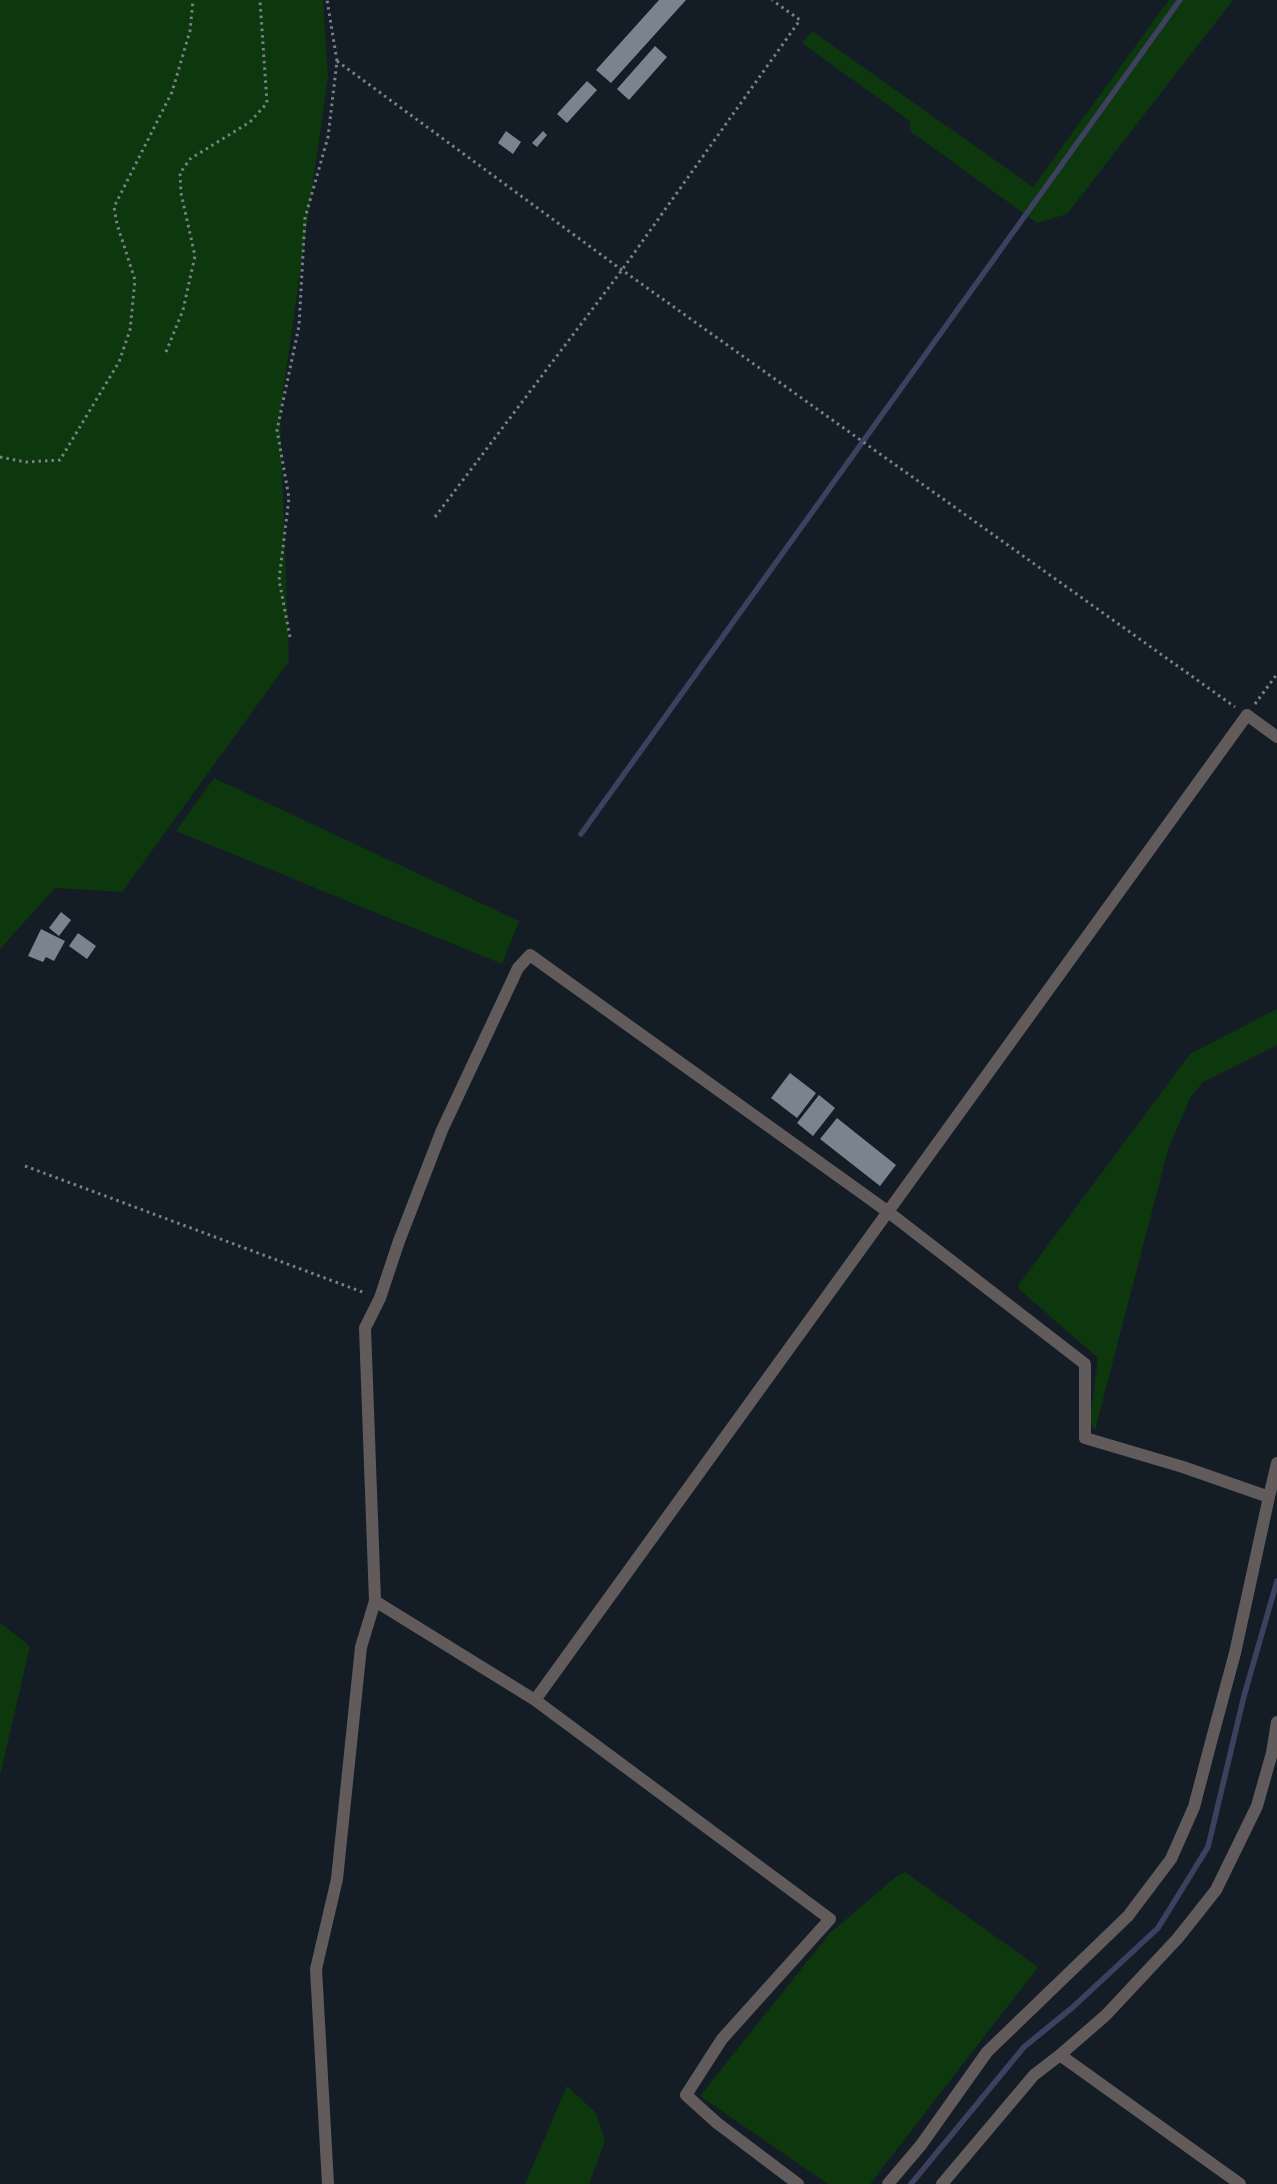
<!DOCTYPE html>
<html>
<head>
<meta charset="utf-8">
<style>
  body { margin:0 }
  canvas { display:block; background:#141d26 }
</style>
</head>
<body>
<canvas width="1277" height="2184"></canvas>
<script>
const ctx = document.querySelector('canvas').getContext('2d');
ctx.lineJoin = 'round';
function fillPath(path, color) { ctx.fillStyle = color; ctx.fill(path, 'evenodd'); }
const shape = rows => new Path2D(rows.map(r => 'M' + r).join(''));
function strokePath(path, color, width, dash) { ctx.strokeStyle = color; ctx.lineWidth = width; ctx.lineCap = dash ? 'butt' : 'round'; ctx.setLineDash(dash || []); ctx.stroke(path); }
const green = shape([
  [0,0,323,0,328,77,280,414,289,661,122,892,55,888,0,949],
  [1169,0,1233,0,1067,214,1037,223,910,131,910,121,802,43,812,31,1033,187],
  [214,778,519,921,502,964,176,831],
  [1277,1009,1277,1045,1203,1082,1190,1098,1168,1150,1095,1430,1090,1421,1098,1358,1019,1289,1019,1284,1190,1054],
  [0,1623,30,1646,0,1776],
  [905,1872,1038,1967,870,2184,828,2184,700,2096,830,1933,897,1876],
  [567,2086,596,2113,605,2141,589,2184,525,2184]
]);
const stream = shape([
  [581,834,1180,0],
  [911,2184,1024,2047,1073,2007,1158,1928,1208,1847,1244,1696,1277,1581]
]);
const building = shape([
  [659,0,686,0,611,83,596,70],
  [655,46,667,57,629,100,617,89],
  [587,81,597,90,567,123,557,114],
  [506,131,521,142,513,154,498,143],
  [543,131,547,135,537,147,532,143],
  [61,912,71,920,59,936,49,928],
  [41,929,65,941,54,961,46,957,43,962,28,956],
  [78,933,96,946,87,959,69,946],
  [790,1073,816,1093,797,1118,771,1098],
  [819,1095,835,1108,813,1136,797,1123],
  [837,1118,896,1165,880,1186,820,1139]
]);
const path = shape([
  [337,61,622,270,1235,707],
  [166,352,183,310,195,256,181,193,180,173,190,159,250,122,267,103,260,0],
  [0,457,26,462,60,460,119,362,130,330,135,280,117,224,114,207,172,92,190,31,193,0],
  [435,517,622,270,800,20,772,0],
  [290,637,279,580,289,498,277,430,299,326,305,218,328,137,337,61,327,0],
  [1255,704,1277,674],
  [25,1166,365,1293]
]);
const minor = shape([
  [375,1601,535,1700,830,1919,722,2039,686,2095,717,2123,798,2184],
  [535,1700,1247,715,1277,737],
  [1060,2055,1106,2015,1178,1938,1216,1890,1257,1806,1272,1753,1277,1722],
  [328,2184,316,1969,337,1879,361,1647,375,1601,365,1328,380,1298,399,1241,442,1130,518,968,530,955,887,1211,1085,1364,1085,1438,1183,1467,1269,1497,1277,1463],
  [888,2184,921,2145,987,2052,1128,1916,1171,1859,1194,1807,1211,1742,1235,1653,1269,1497],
  [942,2184,1034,2075,1060,2055,1240,2184]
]);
fillPath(green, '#0d370c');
strokePath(stream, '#3e405f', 5.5);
fillPath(building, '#79848f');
strokePath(path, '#788088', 3, [2.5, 4]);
strokePath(minor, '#625b5b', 12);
</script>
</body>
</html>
